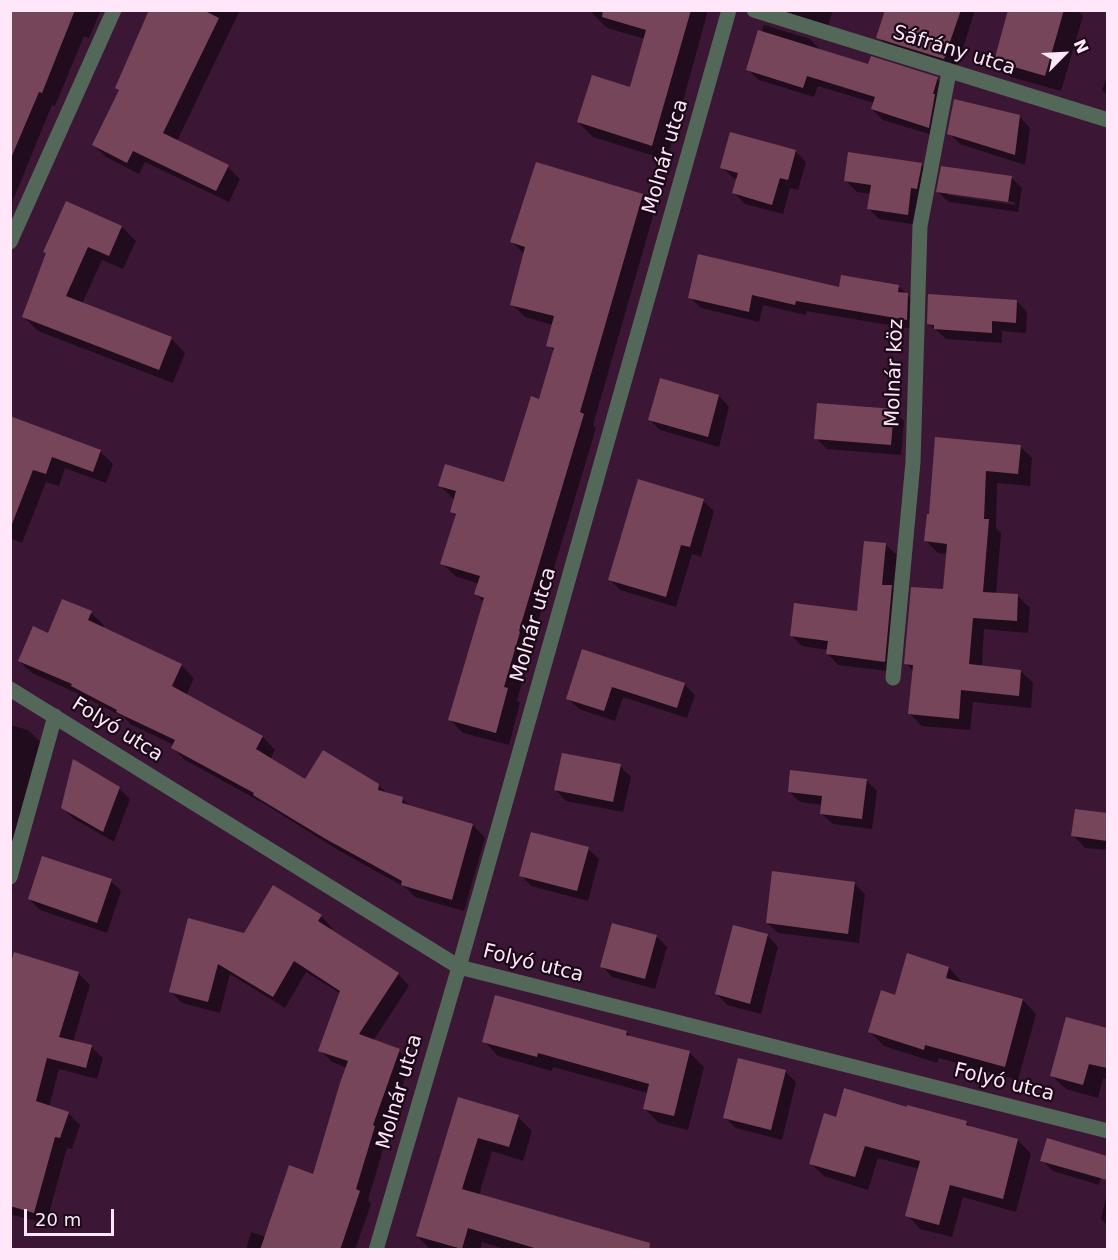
<!DOCTYPE html>
<html>
<head>
<meta charset="utf-8">
<style>
  body { margin:0 }
  #map { position:relative; width:1118px; height:1260px; overflow:hidden; background:#3c1735; font-family:"DejaVu Sans",sans-serif }
  canvas { display:block }
  .frame { position:absolute; inset:0; border:12px solid #ffe6f9; pointer-events:none }
  .north { position:absolute; left:1034px; top:24px; width:60px; height:60px; -webkit-text-stroke:4px #1a0916; paint-order:stroke; rotate:66deg; font-size:16px; font-weight:700; line-height:24px; text-align:center; color:#ffe6f9 }
  .north::after { content:''; display:block; margin:auto; width:21px; height:27px; background:#ffe6f9; clip-path:polygon(50% 0,100% 100%,50% 72%,0 100%) }
  .scale { position:absolute; left:24px; top:1209px; width:90px; height:27px; box-sizing:border-box; border:3px solid #ffe6f9; border-top:0; padding-left:8px; font-size:18px; line-height:21px; white-space:nowrap; color:#ffe6f9; -webkit-text-stroke:4px #1a0916; paint-order:stroke }
</style>
</head>
<body>
<div id="map">
<canvas width="1118" height="1260"></canvas>
<div class="frame"></div>
<div class="north">N</div>
<div class="scale">20 m</div>
</div>
<script>
const ctx = document.querySelector('canvas').getContext('2d');
ctx.lineJoin = 'round';
function fillPath(path, color) { ctx.fillStyle = color; ctx.fill(path, 'evenodd'); }
const shape = rows => new Path2D(rows.map(r => 'M' + r).join(''));
function strokePath(path, color, width, dash) { ctx.strokeStyle = color; ctx.lineWidth = width; ctx.lineCap = dash ? 'butt' : 'round'; ctx.setLineDash(dash || []); ctx.stroke(path); }
function drawText(font, color, halo, rows, align = 'center') {
  ctx.font = font + ' "DejaVu Sans",sans-serif'; ctx.lineWidth = 4.5; ctx.setLineDash([]); ctx.textBaseline = 'middle'; ctx.strokeStyle = halo; ctx.fillStyle = color; for (const [text, x, y, turn = 0] of rows) {
    ctx.save(); ctx.translate(x, y); ctx.rotate((+turn || 0) * Math.PI / 180); ctx.textAlign = isNaN(turn) ? turn : align; if (halo) ctx.strokeText(text, 0, 0); ctx.fillText(text, 0, 0); ctx.restore();
  }
}
const shadow = shape([
  [24,10,101,10,89,38,84,36,55,106,52,105,11,205,10,22],
  [151,10,240,10,177,141,228,167,240,179,229,202,145,162,139,174,106,157,94,145,120,91,116,87],
  [593,10,708,10,667,160,593,137,578,122,631,89,645,39,607,28,592,13],
  [777,10,833,10,827,29],
  [886,10,975,10,960,58,958,57,955,69,889,48,878,37],
  [1010,10,1077,10,1083,16,1061,91,1011,77,995,61],
  [764,25,810,39,821,50,869,66,937,79,948,89,939,137,883,120,872,109,874,103,818,86,814,97,759,80,748,70],
  [1108,72,1108,96,1102,90],
  [1020,117,1030,128,1025,165,960,144,949,133],
  [795,151,806,162,798,190,790,188,783,214,745,204,734,193,738,179,733,178,722,167],
  [921,164,932,175,918,225,879,219,869,209,871,194,857,192,846,181],
  [1011,177,1022,188,1018,212,949,202,938,192],
  [948,192,1015,202,1015,205,948,195],
  [642,196,655,209,593,425,596,428,531,645,533,646,517,700,520,703,509,745,463,733,450,720,484,602,476,594,479,584,455,576,442,563,457,517,452,512,455,500,440,486,505,483,540,401,554,351,548,345,553,325,525,317,512,304,525,255,512,242],
  [67,203,122,227,136,241,123,269,102,260,82,304,171,338,185,353,173,383,38,331,24,317],
  [898,286,918,305,918,330,806,311,806,315,763,305,759,322,701,308,690,298],
  [1017,301,1027,312,1026,333,1002,331,1002,343,946,339,928,323],
  [719,396,729,407,719,447,660,430,650,420],
  [893,410,904,421,901,455,827,449,816,438],
  [10,418,100,451,113,464,106,483,65,468,59,486,46,482,22,543,10,538],
  [937,438,1020,446,1032,458,1030,486,997,483,996,528,1001,533,996,594,1018,596,1030,608,1028,633,984,629,982,667,1021,671,1033,683,1031,708,973,702,970,730,922,726,909,713,913,671,906,663,945,591,948,554,938,553,926,541,931,516],
  [703,501,714,511,701,557,692,554,676,607,620,590,610,580],
  [886,545,897,555,893,589,902,597,895,672,838,665,828,654,828,650,802,646,792,636,858,613],
  [91,613,104,625,102,628,181,665,194,678,186,696,263,737,275,750,270,760,305,781,378,785,388,794,402,798,412,808,473,825,485,838,464,911,415,897,406,888,338,850,263,803,185,760,173,748,174,745,130,724,125,718,81,695,32,673,19,661,49,635],
  [583,651,684,684,695,695,687,718,623,697,615,721,579,709,568,699],
  [10,725,28,730,44,745,10,852],
  [620,766,631,777,623,812,566,801,556,790],
  [866,780,877,791,872,829,833,824,822,814,823,805,800,802,789,792],
  [119,788,130,799,114,842,73,818,62,807],
  [1076,811,1108,815,1108,850,1085,848,1073,835],
  [588,849,599,859,588,901,531,886,521,875],
  [111,881,121,891,107,933,40,910,29,899],
  [854,883,865,894,859,943,778,933,767,923],
  [321,916,332,928,331,931,398,974,409,986,373,1041,399,1051,411,1062,384,1137,386,1139,368,1200,371,1204,355,1250,246,1250,251,1232,266,1237,314,1176,347,1068,332,1062,320,1050,341,994,306,972,285,1008,230,974,220,1013,182,1003,170,991,245,935],
  [734,927,768,936,778,947,761,1014,727,1005,717,994],
  [656,936,667,947,655,989,612,977,602,966],
  [949,968,962,982,962,984,1023,1000,1036,1014,1018,1080,939,1058,937,1063,884,1046,870,1032,896,997],
  [10,970,78,973,90,985,73,1042,91,1047,103,1058,97,1079,59,1069,49,1107,68,1113,80,1125,72,1149,67,1148,46,1224,10,1214],
  [496,996,627,1032,632,1038,689,1052,704,1067,688,1130,659,1123,644,1108,648,1093,553,1067,552,1071,498,1056,484,1041],
  [1067,1019,1108,1030,1108,1079,1103,1078,1098,1098,1066,1089,1051,1075],
  [785,1071,796,1082,782,1140,736,1128,725,1118],
  [459,1099,518,1117,532,1131,523,1161,492,1151,479,1195,624,1250,508,1250,482,1242,480,1250,431,1250,417,1236],
  [836,1119,966,1122,972,1128,1018,1140,1031,1154,1016,1212,963,1197,952,1237,920,1229,907,1215,919,1169,878,1158,868,1190,824,1176,810,1163],
  [1042,1160,1105,1164,1099,1185,1053,1171],
  [1108,1188,1108,1226,1101,1219]
]);
const building = shape([
  [10,10,75,10,42,93,39,92,11,158],
  [149,10,203,10,219,18,163,133,229,165,216,191,133,151,127,163,92,145,119,90,115,88],
  [603,10,691,10,652,146,577,122,592,75,630,87,646,30,602,17],
  [885,10,961,10,944,59,876,38],
  [1008,10,1064,10,1045,76,994,61],
  [758,30,868,64,871,56,938,77,933,94,935,94,929,128,871,109,875,97,807,76,803,88,746,70],
  [954,99,1020,115,1015,155,947,134],
  [730,132,796,150,788,180,780,178,772,205,732,193,738,173,720,168],
  [848,152,922,163,917,189,911,188,908,215,867,209,871,185,844,181],
  [536,162,643,194,580,412,584,414,519,631,520,632,504,687,508,688,496,733,448,720,484,598,474,594,480,576,440,564,456,514,450,512,456,491,438,486,445,464,504,482,531,396,539,399,554,348,546,346,554,316,510,305,525,247,510,242],
  [941,166,1012,176,1008,202,936,192],
  [66,201,122,226,109,256,88,247,66,296,172,337,159,370,22,317,46,253,43,252],
  [698,254,839,287,841,275,899,285,898,292,908,293,907,320,796,301,795,305,752,295,749,312,688,298],
  [928,294,1017,300,1016,323,992,321,992,333,934,329,934,325,927,324],
  [660,378,719,395,708,437,648,420],
  [817,403,894,409,891,445,814,439],
  [10,416,101,450,93,472,52,457,46,474,33,470,12,524],
  [935,437,1021,445,1018,474,986,471,984,519,989,519,983,592,1018,594,1017,621,973,618,969,664,1021,670,1019,696,961,690,959,719,908,714,913,665,904,664,911,587,943,589,947,544,924,541,927,514,929,514],
  [638,479,704,499,690,547,681,545,666,597,608,580],
  [864,541,886,543,882,585,892,585,885,662,826,654,828,641,790,636,794,603,857,611],
  [62,599,92,611,88,620,182,664,172,686,263,736,256,749,305,779,323,750,379,784,378,790,403,797,402,803,473,824,452,900,401,885,402,881,324,838,253,795,254,793,171,748,175,740,116,712,117,710,71,686,72,684,18,661,33,626,48,633],
  [582,649,685,683,677,708,612,687,604,711,566,699],
  [562,753,621,764,613,802,554,790],
  [73,759,120,787,103,832,61,808],
  [790,770,867,779,862,819,820,814,822,796,788,792],
  [1075,809,1107,813,1107,841,1071,836],
  [531,832,589,847,577,891,519,876],
  [42,856,112,879,97,923,28,899],
  [772,871,855,882,848,934,766,923],
  [273,885,322,915,318,921,399,973,359,1034,400,1049,373,1125,375,1126,356,1189,360,1191,340,1250,260,1250,289,1165,313,1174,340,1083,348,1061,318,1051,340,991,294,961,273,997,218,964,208,1002,169,992,188,918,244,933],
  [612,923,657,935,645,979,600,967],
  [733,925,768,934,750,1004,715,994],
  [14,952,79,972,59,1037,92,1045,86,1068,47,1058,36,1101,69,1112,60,1138,55,1137,34,1213,10,1206,10,965],
  [907,953,949,967,946,978,1023,999,1005,1067,925,1045,924,1050,868,1032,881,990,895,995],
  [495,995,627,1031,626,1035,690,1051,674,1116,643,1109,649,1084,538,1053,537,1057,482,1042],
  [1066,1017,1107,1028,1107,1068,1089,1064,1083,1085,1050,1076],
  [738,1058,786,1070,771,1130,723,1118],
  [844,1088,907,1107,907,1105,967,1121,966,1125,1018,1139,1003,1199,950,1185,939,1225,905,1216,920,1161,865,1146,855,1177,809,1164,824,1113,836,1117],
  [458,1097,519,1115,509,1147,478,1138,462,1189,650,1243,649,1250,541,1250,468,1228,462,1249,416,1236],
  [1047,1138,1107,1156,1107,1180,1040,1161]
]);
const minor = shape([
  [754,10,1108,120],
  [10,242,114,10],
  [893,678,913,462,920,226,949,72],
  [10,689,459,967,1108,1131],
  [10,877,55,716],
  [376,1250,459,967,729,10]
]);
const streetNames = [
  ["Sáfrány utca",954,51,17],
  ["Molnár utca",666,157,-74],
  ["Molnár köz",895,373,-88],
  ["Molnár utca",534,625,-74],
  ["Folyó utca",117,730,32],
  ["Folyó utca",533,964,14],
  ["Folyó utca",1004,1083,14],
  ["Molnár utca",400,1092,-74]
];
fillPath(shadow, '#0007');
fillPath(building, '#774559');
strokePath(minor, '#54685a', 15);
drawText('20px', '#ffe6f9', '#1a0916', streetNames);
</script>
</body>
</html>
